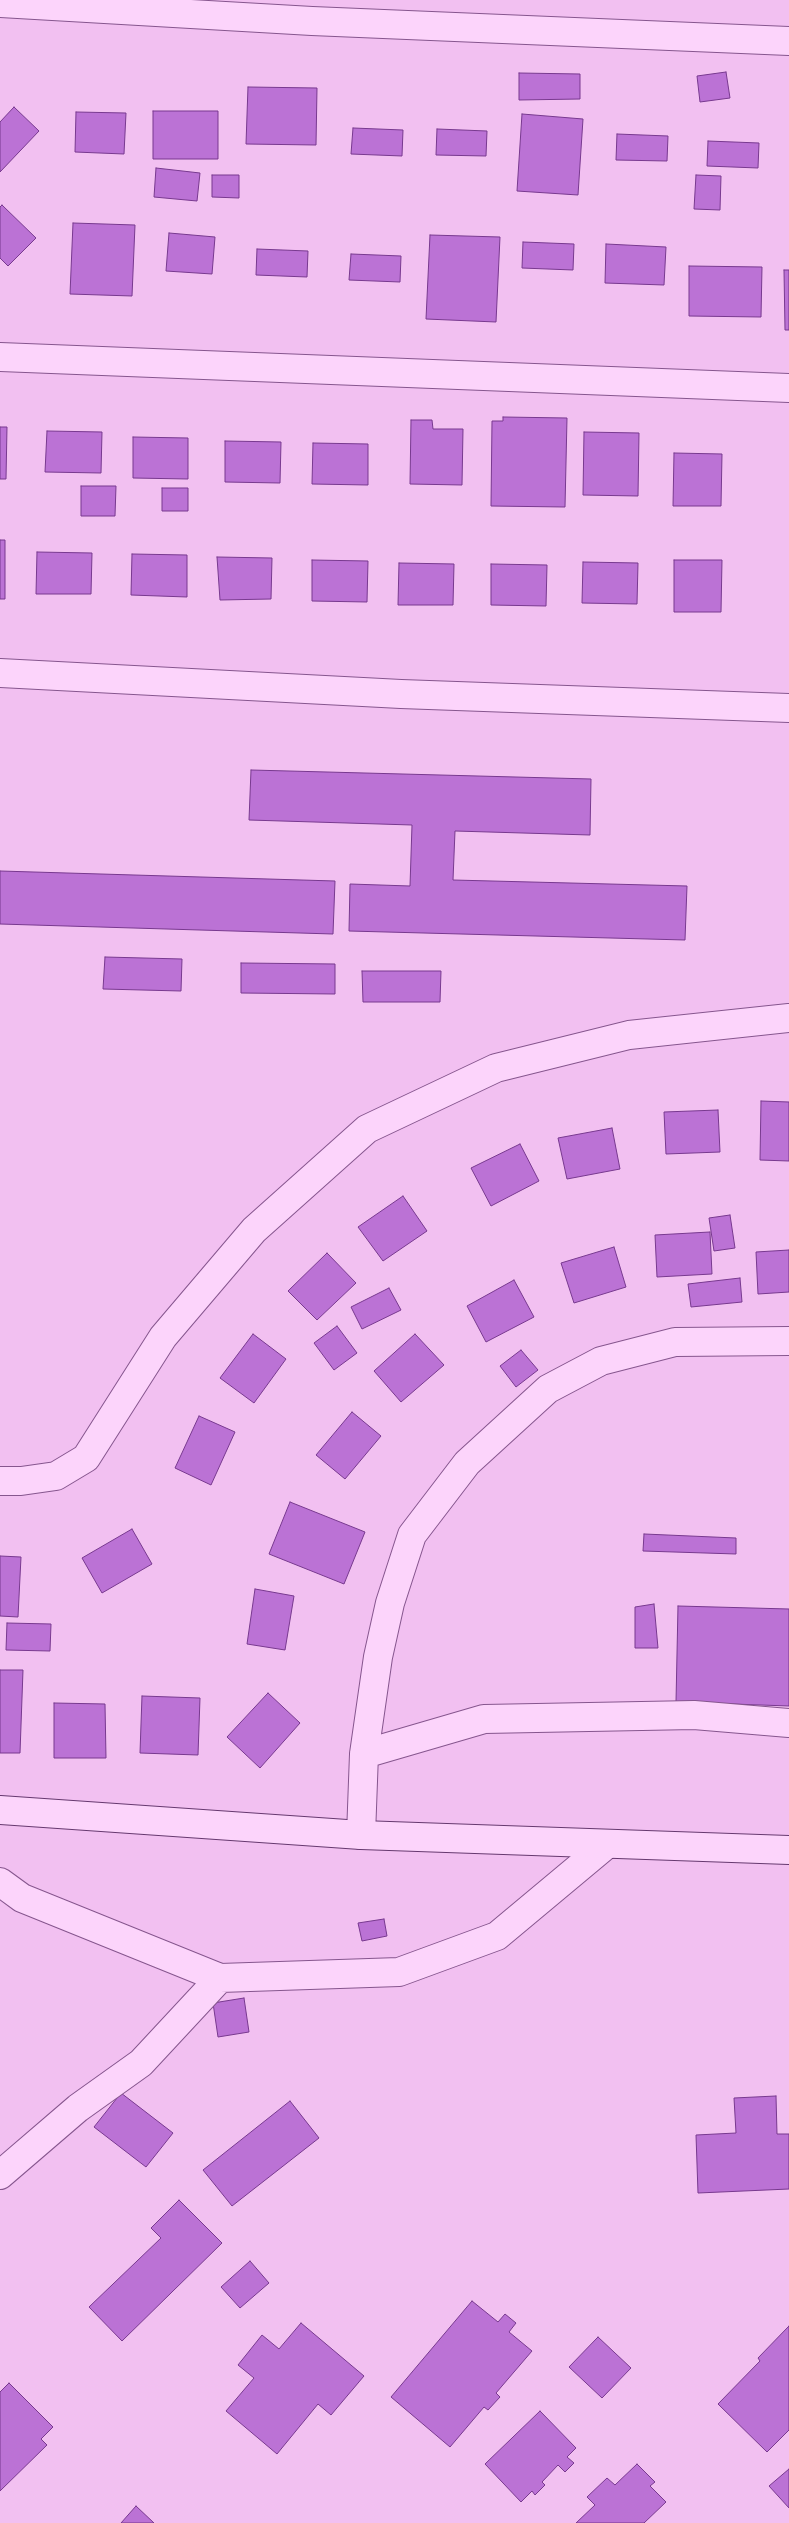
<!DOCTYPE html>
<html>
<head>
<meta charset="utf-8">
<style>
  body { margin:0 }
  canvas { display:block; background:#f2c0f1 }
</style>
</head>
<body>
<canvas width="789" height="2523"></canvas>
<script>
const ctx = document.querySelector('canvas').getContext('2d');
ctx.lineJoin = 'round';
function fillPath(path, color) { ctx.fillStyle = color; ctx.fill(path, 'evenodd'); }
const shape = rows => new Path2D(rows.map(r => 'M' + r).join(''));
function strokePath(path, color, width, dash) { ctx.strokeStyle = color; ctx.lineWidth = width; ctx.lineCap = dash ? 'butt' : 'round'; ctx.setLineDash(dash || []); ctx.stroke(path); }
const building = shape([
  [726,72,730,98,700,102,697,76,726,72],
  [519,73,580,74,580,99,519,100,519,73],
  [248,87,317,88,316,145,246,144,248,87],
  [14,107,39,131,0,172,0,122,14,107],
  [153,111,218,111,218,159,153,159,153,111],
  [76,112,126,113,124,154,75,152,76,112],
  [522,114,583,119,578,195,517,191,522,114],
  [353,128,403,130,402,156,351,154,353,128],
  [437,129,487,131,486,156,436,155,437,129],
  [617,134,668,136,667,161,616,160,617,134],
  [708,141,759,143,758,168,707,166,708,141],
  [156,168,200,173,197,201,154,197,156,168],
  [212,175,239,175,239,198,212,197,212,175],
  [696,175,721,176,720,210,694,209,696,175],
  [2,205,36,238,8,266,0,258,0,207,2,205],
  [73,223,135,225,132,296,70,294,73,223],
  [169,233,215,237,212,274,166,271,169,233],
  [430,235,500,237,496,322,426,319,430,235],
  [523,242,574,244,573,270,522,268,523,242],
  [606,244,666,247,664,285,605,283,606,244],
  [257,249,308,251,307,277,256,275,257,249],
  [351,254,401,256,400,282,349,280,351,254],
  [689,266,762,267,761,317,689,316,689,266],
  [784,270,789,270,789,330,785,330,784,270],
  [503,417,567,418,565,507,491,506,492,421,503,421,503,417],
  [411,420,432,420,433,429,463,429,462,485,410,484,411,420],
  [0,427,7,427,6,479,0,479,0,427],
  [47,431,102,432,101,473,45,472,47,431],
  [584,432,639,433,638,496,583,495,584,432],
  [133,437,188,438,188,479,133,478,133,437],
  [225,441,281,442,280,483,225,482,225,441],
  [313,443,368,444,368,485,312,484,313,443],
  [674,453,722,454,721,506,673,506,674,453],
  [81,486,116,486,115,516,81,516,81,486],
  [162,488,188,488,188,511,162,511,162,488],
  [0,540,5,540,5,599,0,599,0,540],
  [37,552,92,553,91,594,36,594,37,552],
  [132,554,187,555,187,597,131,595,132,554],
  [217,557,272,558,271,599,220,600,217,557],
  [312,560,368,561,367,602,312,601,312,560],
  [674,560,722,560,721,612,674,612,674,560],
  [583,562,638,563,637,604,582,603,583,562],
  [399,563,454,564,453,605,398,605,399,563],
  [491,564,547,565,546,606,491,605,491,564],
  [251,770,591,779,590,835,455,831,453,880,687,886,685,940,349,931,350,884,410,886,412,825,249,820,251,770],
  [0,871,335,881,333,934,0,924,0,871],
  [105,957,182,959,181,991,103,989,105,957],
  [241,963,335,964,335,994,241,993,241,963],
  [362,971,441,971,440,1002,363,1002,362,971],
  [761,1101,789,1102,789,1161,760,1160,761,1101],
  [718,1110,720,1152,666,1154,664,1112,718,1110],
  [612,1128,620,1169,567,1179,558,1138,612,1128],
  [520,1144,539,1181,491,1206,471,1168,520,1144],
  [403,1196,427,1231,383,1261,358,1227,403,1196],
  [730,1215,735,1248,714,1251,709,1218,730,1215],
  [710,1232,712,1274,657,1277,655,1235,710,1232],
  [614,1247,626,1287,574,1303,561,1263,614,1247],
  [789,1250,789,1292,758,1294,756,1252,789,1250],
  [327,1253,356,1283,317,1320,288,1291,327,1253],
  [740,1278,742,1302,691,1307,688,1284,740,1278],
  [514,1280,534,1317,486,1342,467,1306,514,1280],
  [389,1288,401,1310,362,1329,351,1307,389,1288],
  [337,1326,357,1353,334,1370,314,1343,337,1326],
  [253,1334,286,1359,254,1403,220,1378,253,1334],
  [415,1334,444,1365,401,1402,374,1371,415,1334],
  [521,1350,538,1370,516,1387,500,1366,521,1350],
  [352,1412,381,1436,345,1479,316,1455,352,1412],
  [199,1416,235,1432,211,1485,175,1468,199,1416],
  [290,1502,365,1532,344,1584,269,1554,290,1502],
  [132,1529,152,1564,102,1593,82,1558,132,1529],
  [644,1534,736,1538,736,1554,643,1551,644,1534],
  [0,1556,21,1557,18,1617,0,1616,0,1556],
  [255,1589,294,1596,285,1650,247,1644,255,1589],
  [654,1604,658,1648,635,1648,635,1607,654,1604],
  [678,1606,789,1609,789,1706,676,1702,678,1606],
  [7,1623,51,1624,50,1651,6,1650,7,1623],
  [0,1670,23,1670,20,1753,0,1753,0,1670],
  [268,1693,300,1723,260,1768,227,1737,268,1693],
  [142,1696,200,1698,198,1755,140,1753,142,1696],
  [54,1703,105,1704,106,1758,54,1758,54,1703],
  [384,1919,387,1936,362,1941,358,1923,384,1919],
  [244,1998,249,2032,218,2037,213,2003,244,1998],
  [121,2093,173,2133,146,2167,94,2127,121,2093],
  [776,2096,777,2134,789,2134,789,2189,698,2193,696,2135,736,2133,734,2098,776,2096],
  [290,2101,319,2138,232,2206,203,2170,290,2101],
  [179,2200,222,2243,122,2341,89,2307,161,2238,151,2228,179,2200],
  [250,2261,269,2283,240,2308,221,2287,250,2261],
  [472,2301,498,2322,505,2314,516,2323,509,2332,532,2351,496,2393,500,2397,488,2410,484,2407,450,2447,391,2397,472,2301],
  [301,2323,364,2376,331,2415,318,2404,277,2454,226,2411,254,2378,238,2365,262,2335,279,2349,301,2323],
  [789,2326,789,2430,767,2452,718,2404,760,2361,758,2358,789,2326],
  [598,2337,631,2368,602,2398,569,2367,598,2337],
  [9,2383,53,2427,41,2439,47,2445,0,2491,0,2392,9,2383],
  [540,2411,576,2448,567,2457,574,2463,565,2472,558,2465,542,2482,545,2485,535,2495,532,2491,521,2502,485,2464,540,2411],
  [637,2464,655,2482,650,2486,666,2502,644,2523,576,2523,595,2505,587,2497,607,2478,615,2485,637,2464],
  [789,2469,789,2508,769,2486,789,2469],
  [136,2506,154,2523,121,2523,136,2506]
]);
const street = shape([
  [0,3,312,21,789,41],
  [0,357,789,388],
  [0,673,401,694,789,708],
  [0,1481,21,1481,56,1476,86,1458,163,1337,254,1230,367,1129,496,1068,629,1035,789,1018],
  [364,1754,484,1719,694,1715,789,1723],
  [361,1835,364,1754,378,1657,390,1603,412,1535,467,1463,548,1389,601,1361,675,1342,789,1341],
  [0,1882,22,1898,220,1978,399,1972,497,1936,606,1845],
  [0,2175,78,2108,141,2063,220,1978]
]);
const secondary = shape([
  [0,1810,361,1835,789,1850]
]);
fillPath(building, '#bb72d5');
strokePath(building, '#78398f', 1);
strokePath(street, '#86568e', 30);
strokePath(secondary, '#66396f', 30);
strokePath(street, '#fcd4fb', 28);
strokePath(secondary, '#fcd4fb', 28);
</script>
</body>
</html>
